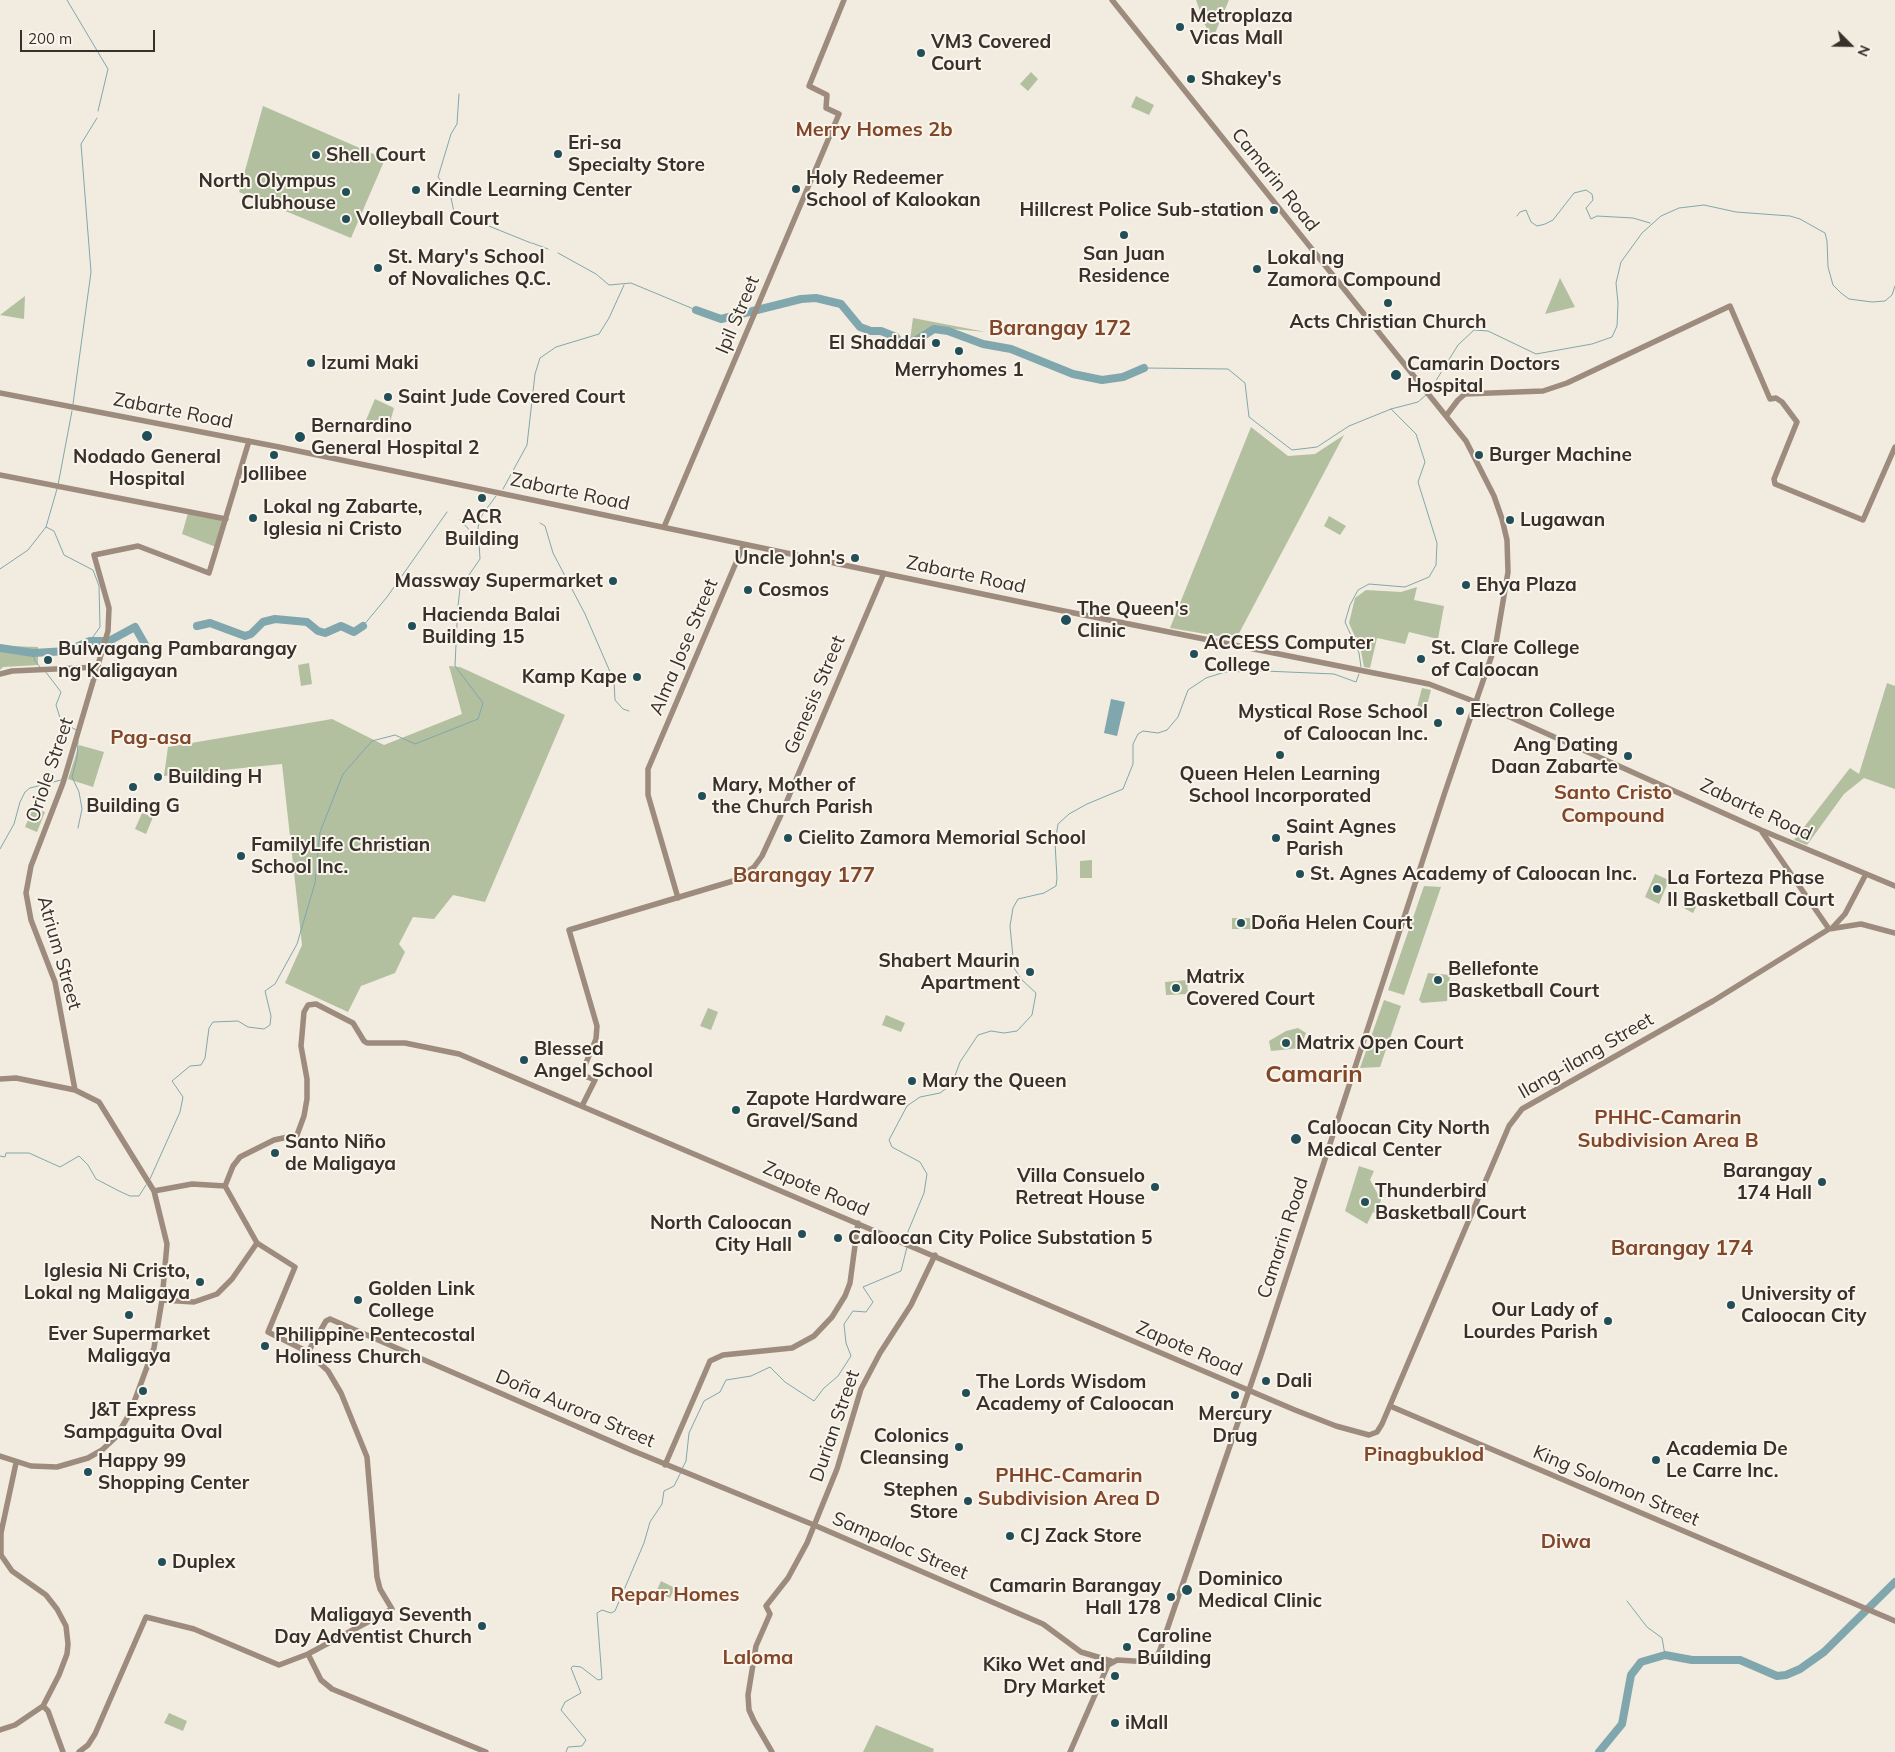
<!DOCTYPE html>
<html>
<head>
<meta charset="utf-8">
<style>
  body { margin:0 }
  #map { position:relative; width:1895px; height:1752px; overflow:hidden; background:#f2ebdf; font-family:Mulish,sans-serif }
  canvas { display:block }
  .north { position:absolute; left:1825px; top:20px; width:50px; height:50px; -webkit-text-stroke:4px #f9f4ec; paint-order:stroke; rotate:113deg; font-size:14px; font-weight:700; line-height:20px; text-align:center; color:#38302a }
  .north::after { content:''; display:block; margin:auto; width:18px; height:22px; background:#38302a; clip-path:polygon(50% 0,100% 100%,50% 72%,0 100%) }
  .scale { position:absolute; left:20px; top:30px; width:135px; height:22px; box-sizing:border-box; border:2px solid #38302a; border-top:0; padding-left:6px; font-size:15px; line-height:18px; white-space:nowrap; color:#38302a; -webkit-text-stroke:4px #f9f4ec; paint-order:stroke }
</style>
</head>
<body>
<div id="map">
<canvas width="1895" height="1752"></canvas>
<div class="north">N</div>
<div class="scale">200 m</div>
</div>
<script>
const ctx = document.querySelector('canvas').getContext('2d');
ctx.lineJoin = 'round';
function fillPath(path, color) { ctx.fillStyle = color; ctx.fill(path, 'evenodd'); }
const shape = rows => new Path2D(rows.map(r => 'M' + r).join(''));
function strokePath(path, color, width, dash) { ctx.strokeStyle = color; ctx.lineWidth = width; ctx.lineCap = dash ? 'butt' : 'round'; ctx.setLineDash(dash || []); ctx.stroke(path); }
function drawText(font, color, halo, rows, align = 'center') {
  ctx.font = font + ' Mulish,sans-serif'; ctx.lineWidth = 4; ctx.setLineDash([]); ctx.textBaseline = 'middle'; ctx.strokeStyle = halo; ctx.fillStyle = color; for (const [text, x, y, turn = 0] of rows) {
    ctx.save(); ctx.translate(x, y); ctx.rotate((+turn || 0) * Math.PI / 180); ctx.textAlign = isNaN(turn) ? turn : align; if (halo) ctx.strokeText(text, 0, 0); ctx.fillText(text, 0, 0); ctx.restore();
  }
}
const green = shape([
  [1196,0,1229,0,1213,38,1205,25],
  [1031,72,1038,79,1028,91,1020,84],
  [1136,96,1154,105,1149,115,1131,107],
  [263,106,385,159,351,238,239,192],
  [1560,278,1575,307,1545,314],
  [25,296,24,319,0,315],
  [913,318,986,332,932,327,915,339,910,340],
  [375,399,394,408,389,426,366,420],
  [1251,427,1288,456,1315,454,1344,435,1236,639,1170,628],
  [188,513,224,520,216,547,182,534],
  [1329,516,1346,526,1340,535,1324,526],
  [1417,587,1414,600,1444,606,1438,639,1409,632,1405,644,1377,638,1370,668,1364,667,1361,651,1349,623,1355,598,1366,590,1401,592],
  [9,646,38,647,38,665,3,667,0,670,0,648],
  [309,663,312,684,301,686,298,665],
  [449,666,460,667,565,715,485,902,453,895,434,919,413,917,399,944,405,952,395,973,361,986,348,1012,285,983,302,945,282,764,164,776,168,747,332,719,384,745,462,714],
  [1887,683,1895,686,1895,789,1864,778,1844,794,1807,845,1794,840,1850,768,1859,774],
  [1422,688,1431,690,1426,709,1417,707],
  [79,745,104,752,93,787,68,779],
  [33,808,45,812,37,832,25,827],
  [142,813,153,817,146,834,135,829],
  [1092,860,1092,878,1080,878,1080,861],
  [1655,874,1669,880,1659,904,1645,897],
  [1424,886,1441,887,1404,995,1388,990],
  [1690,891,1701,897,1693,913,1682,907],
  [1232,918,1250,918,1251,929,1232,929],
  [1428,973,1450,975,1447,1001,1422,1003,1419,1000],
  [1187,980,1188,994,1166,995,1165,982],
  [1384,1000,1401,1006,1380,1067,1360,1068],
  [708,1008,718,1012,711,1030,700,1026],
  [886,1015,905,1023,901,1032,882,1025],
  [1298,1028,1306,1033,1300,1048,1271,1051,1269,1041,1286,1031],
  [1359,1166,1374,1171,1370,1180,1381,1200,1376,1214,1373,1212,1367,1224,1345,1211],
  [661,1581,675,1588,670,1598,656,1592],
  [169,1713,187,1721,183,1731,164,1723],
  [876,1725,934,1749,933,1752,863,1752]
]);
const water = shape([
  [1111,699,1125,702,1117,736,1104,733]
]);
const stream = shape([
  [67,0,108,69,98,111],
  [459,94,457,124,451,134,438,177,450,193,454,212,531,243],
  [1517,216,1520,212,1526,210,1531,222,1537,226,1545,224,1553,220,1574,193,1586,190,1592,194,1593,200,1586,208,1591,219,1597,216,1633,218,1650,223],
  [532,243,548,249],
  [558,253,596,274,609,285,631,283,696,310],
  [1144,368,1228,369,1245,383,1249,417,1292,450,1317,447,1349,426,1391,409,1418,402,1426,395],
  [1429,392,1458,345,1474,330,1488,331,1536,354,1592,344,1612,337,1617,326,1618,303,1616,283,1621,262,1642,233,1661,216,1679,208,1704,205,1736,212,1790,216,1800,219,1825,233,1827,241,1828,267,1833,285,1841,293,1849,299,1872,302,1885,301,1892,295,1895,286],
  [73,404,91,272,81,144,97,118],
  [58,485,72,411],
  [503,489,527,445,535,374,540,358,556,347,599,334,609,318,624,285],
  [460,520,479,540],
  [540,523,545,526,553,553,585,614,614,681,615,700,623,709,629,711],
  [46,527,57,489],
  [0,569,28,550,46,527,54,531,64,555,93,570,99,586,100,627,90,641],
  [457,616,460,588,480,559,478,527,482,515,496,496],
  [363,626,387,597,447,512],
  [33,653,35,661,40,667],
  [1361,667,1359,653,1345,622,1350,605,1358,590,1369,584,1405,587,1429,577,1436,565,1437,543,1418,482,1425,462,1416,434,1391,409],
  [45,671,61,692,56,705,61,721,76,730],
  [78,741,77,758,72,777,79,792,82,809,78,828],
  [0,849,14,824,20,802,25,792,30,788,61,780],
  [0,1156,5,1157,6,1153,29,1153,60,1167,79,1156,88,1165,96,1179,119,1191,130,1196,139,1196,146,1185],
  [150,1179,180,1112,183,1097,172,1081,190,1066,201,1065,205,1058,209,1028,213,1022,238,1021,248,1027,264,1029,270,1025,271,1016,265,991,275,984,297,944,315,883,320,832,343,774,372,741,395,735,415,744,478,719,483,703,455,666,457,623],
  [907,1243,907,1234,924,1193,927,1174,920,1162,892,1147,889,1140,907,1106,920,1097,940,1093,952,1084,960,1062,978,1035,991,1031,1004,1033,1017,1031,1032,1015,1036,993,1022,980,1014,968,1010,926,1013,908,1018,899,1044,893,1056,886,1057,878,1055,843,1058,824,1069,814,1087,804,1123,789,1133,764,1133,744,1138,734,1143,731,1158,733,1167,730,1178,717,1188,690,1206,678,1225,672,1265,671,1334,674,1356,682,1359,674],
  [682,1469,686,1461,689,1433,704,1401,720,1392,726,1380,751,1376,770,1367,785,1382,814,1401,824,1388,838,1376,851,1356,846,1343,844,1324,853,1311,866,1312,873,1302,863,1287,901,1271,907,1247],
  [1627,1601,1647,1627,1662,1638,1665,1655],
  [566,1752,568,1747,582,1746,586,1740,561,1710,565,1702,581,1693,571,1668,573,1666,581,1667,598,1680,602,1679,597,1613,602,1610,611,1613,615,1611,644,1543,650,1522,662,1504,664,1491,674,1486,681,1472]
]);
const river = shape([
  [696,310,721,319,801,299,816,298,841,304,860,327,871,331,881,331,896,337,901,344,915,341,934,329,948,331,983,344,1011,349,1073,374,1102,380,1123,377,1144,368],
  [197,626,210,623,245,636,251,634,263,622,275,619,307,622,318,631,325,633,341,626,354,632,363,626],
  [0,648,33,653,67,651,90,641,109,641,135,627,147,648],
  [1599,1752,1622,1724,1631,1675,1641,1662,1665,1655,1692,1660,1740,1660,1777,1676,1786,1675,1800,1669,1824,1652,1895,1582]
]);
const secondary = shape([
  [0,393,279,447,1059,610,1429,684,1481,704,1761,830,1895,886],
  [1446,416,1458,400,1465,394,1543,391,1567,383,1730,306,1770,399,1776,398,1782,402,1797,422,1774,479,1775,484,1863,520,1895,447],
  [0,475,226,519],
  [664,527,839,114,826,108,827,95,809,86,844,0],
  [0,674,12,671,99,667],
  [1762,832,1829,929],
  [678,898,648,795,648,769,744,544],
  [1833,927,1845,914,1866,874],
  [0,1079,16,1078,75,1090,99,1102,154,1191,167,1244,162,1300,154,1348,130,1413,116,1437,102,1450,88,1458,57,1467,31,1466,0,1456],
  [75,1090,55,982,31,920,26,893,31,866,63,783,108,631,109,608,94,555,138,546,209,573,249,441],
  [582,1106,595,1080,585,1076,583,1070,596,1039,597,1026,569,930,733,881,754,867,762,856,780,817,884,573],
  [154,1191,192,1184,225,1186,233,1166,240,1157,274,1140,297,1135,304,1116,307,1099,307,1079,301,1046,304,1012,308,1005,316,1004,353,1023,364,1041,367,1043,405,1043,459,1054,1295,1410,1336,1426,1369,1435,1377,1432,1382,1424,1509,1126,1522,1109,1713,1001,1829,929,1861,924,1895,933],
  [162,1300,194,1302,217,1294,232,1279,257,1243],
  [308,1352,326,1321,330,1319,631,1450,814,1525,1043,1624,1081,1652,1111,1661],
  [1390,1406,1895,1621],
  [665,1465,710,1361,723,1355,792,1348,814,1336,832,1317,845,1296,850,1283,858,1223],
  [308,1654,321,1680,332,1689,486,1752],
  [43,1706,48,1711,63,1752],
  [0,1730,15,1725,43,1706,59,1675,67,1654,68,1644,66,1626,57,1609,46,1595,12,1571,1,1555,1,1533,16,1463],
  [79,1752,88,1745,95,1734,146,1617,194,1629,279,1665,308,1654,392,1609,380,1589,377,1577,367,1457,341,1393,328,1371,308,1352,268,1332,295,1267,257,1243,225,1186],
  [772,1752,754,1721,749,1710,748,1695,756,1646,770,1614,766,1606,788,1578,807,1543,837,1469,861,1389,880,1353,911,1305,935,1255],
  [1070,1752,1108,1665,1117,1660,1150,1662,1156,1658,1160,1650,1261,1355,1445,792,1496,643,1508,572,1507,540,1502,519,1494,496,1466,441,1112,0]
]);
const markers = [
  [1180,27,5,"#224e57"],
  [921,53,5,"#224e57"],
  [1191,79,5,"#224e57"],
  [558,154,5,"#224e57"],
  [316,155,5,"#224e57"],
  [796,189,5,"#224e57"],
  [416,190,5,"#224e57"],
  [346,192,5,"#224e57"],
  [1274,210,5,"#224e57"],
  [346,219,5,"#224e57"],
  [1124,235,5,"#224e57"],
  [378,268,5,"#224e57"],
  [1257,269,5,"#224e57"],
  [1388,303,5,"#224e57"],
  [936,343,5,"#224e57"],
  [959,351,5,"#224e57"],
  [311,363,5,"#224e57"],
  [1396,375,6,"#224e57"],
  [388,397,5,"#224e57"],
  [147,436,6,"#224e57"],
  [300,437,6,"#224e57"],
  [274,455,5,"#224e57"],
  [1479,455,5,"#224e57"],
  [482,498,5,"#224e57"],
  [253,518,5,"#224e57"],
  [1510,520,5,"#224e57"],
  [855,558,5,"#224e57"],
  [613,581,5,"#224e57"],
  [1466,585,5,"#224e57"],
  [748,590,5,"#224e57"],
  [1066,620,6,"#224e57"],
  [412,626,5,"#224e57"],
  [1194,654,5,"#224e57"],
  [1421,659,5,"#224e57"],
  [48,660,5,"#224e57"],
  [637,677,5,"#224e57"],
  [1460,711,5,"#224e57"],
  [1438,723,5,"#224e57"],
  [1280,755,5,"#224e57"],
  [1628,756,5,"#224e57"],
  [158,777,5,"#224e57"],
  [133,787,5,"#224e57"],
  [702,796,5,"#224e57"],
  [788,838,5,"#224e57"],
  [1276,838,5,"#224e57"],
  [241,856,5,"#224e57"],
  [1300,874,5,"#224e57"],
  [1657,889,5,"#224e57"],
  [1241,923,5,"#224e57"],
  [1030,972,5,"#224e57"],
  [1438,980,5,"#224e57"],
  [1176,988,5,"#224e57"],
  [1286,1043,5,"#224e57"],
  [524,1060,5,"#224e57"],
  [912,1081,5,"#224e57"],
  [736,1110,5,"#224e57"],
  [1296,1139,6,"#224e57"],
  [275,1153,5,"#224e57"],
  [1822,1182,5,"#224e57"],
  [1155,1187,5,"#224e57"],
  [1365,1202,5,"#224e57"],
  [802,1234,5,"#224e57"],
  [838,1238,5,"#224e57"],
  [200,1282,5,"#224e57"],
  [358,1300,5,"#224e57"],
  [1731,1305,5,"#224e57"],
  [129,1315,5,"#224e57"],
  [1608,1321,5,"#224e57"],
  [265,1346,5,"#224e57"],
  [1266,1381,5,"#224e57"],
  [143,1391,5,"#224e57"],
  [966,1393,5,"#224e57"],
  [1235,1395,5,"#224e57"],
  [959,1447,5,"#224e57"],
  [1656,1460,5,"#224e57"],
  [88,1472,5,"#224e57"],
  [968,1501,5,"#224e57"],
  [1010,1536,5,"#224e57"],
  [162,1562,5,"#224e57"],
  [1187,1590,6,"#224e57"],
  [1171,1597,5,"#224e57"],
  [482,1626,5,"#224e57"],
  [1127,1647,5,"#224e57"],
  [1115,1676,5,"#224e57"],
  [1115,1723,5,"#224e57"]
];
const poiNames = [
  ["Metroplaza",1190,16],
  ["Vicas Mall",1190,38],
  ["VM3 Covered",931,42],
  ["Court",931,64],
  ["Shakey's",1201,79],
  ["Eri-sa",568,143],
  ["Specialty Store",568,165],
  ["Shell Court",326,155],
  ["Holy Redeemer",806,178],
  ["School of Kalookan",806,200],
  ["North Olympus",336,181,"right"],
  ["Clubhouse",336,203,"right"],
  ["Kindle Learning Center",426,190],
  ["Hillcrest Police Sub-station",1264,210,"right"],
  ["Volleyball Court",356,219],
  ["San Juan",1124,254,"center"],
  ["Residence",1124,276,"center"],
  ["St. Mary's School",388,257],
  ["of Novaliches Q.C.",388,279],
  ["Lokal ng",1267,258],
  ["Zamora Compound",1267,280],
  ["Acts Christian Church",1388,322,"center"],
  ["El Shaddai",926,343,"right"],
  ["Izumi Maki",321,363],
  ["Camarin Doctors",1407,364],
  ["Hospital",1407,386],
  ["Merryhomes 1",959,370,"center"],
  ["Saint Jude Covered Court",398,397],
  ["Bernardino",311,426],
  ["General Hospital 2",311,448],
  ["Burger Machine",1489,455],
  ["Nodado General",147,457,"center"],
  ["Hospital",147,479,"center"],
  ["Jollibee",274,474,"center"],
  ["Lokal ng Zabarte,",263,507],
  ["Iglesia ni Cristo",263,529],
  ["ACR",482,517,"center"],
  ["Building",482,539,"center"],
  ["Lugawan",1520,520],
  ["Uncle John's",845,558,"right"],
  ["Massway Supermarket",603,581,"right"],
  ["Ehya Plaza",1476,585],
  ["Cosmos",758,590],
  ["The Queen's",1077,609],
  ["Clinic",1077,631],
  ["Hacienda Balai",422,615],
  ["Building 15",422,637],
  ["ACCESS Computer",1204,643],
  ["College",1204,665],
  ["St. Clare College",1431,648],
  ["of Caloocan",1431,670],
  ["Bulwagang Pambarangay",58,649],
  ["ng Kaligayan",58,671],
  ["Kamp Kape",627,677,"right"],
  ["Electron College",1470,711],
  ["Mystical Rose School",1428,712,"right"],
  ["of Caloocan Inc.",1428,734,"right"],
  ["Ang Dating",1618,745,"right"],
  ["Daan Zabarte",1618,767,"right"],
  ["Queen Helen Learning",1280,774,"center"],
  ["School Incorporated",1280,796,"center"],
  ["Building H",168,777],
  ["Mary, Mother of",712,785],
  ["the Church Parish",712,807],
  ["Building G",133,806,"center"],
  ["Saint Agnes",1286,827],
  ["Parish",1286,849],
  ["Cielito Zamora Memorial School",798,838],
  ["FamilyLife Christian",251,845],
  ["School Inc.",251,867],
  ["St. Agnes Academy of Caloocan Inc.",1310,874],
  ["La Forteza Phase",1667,878],
  ["II Basketball Court",1667,900],
  ["Doña Helen Court",1251,923],
  ["Shabert Maurin",1020,961,"right"],
  ["Apartment",1020,983,"right"],
  ["Bellefonte",1448,969],
  ["Basketball Court",1448,991],
  ["Matrix",1186,977],
  ["Covered Court",1186,999],
  ["Matrix Open Court",1296,1043],
  ["Blessed",534,1049],
  ["Angel School",534,1071],
  ["Mary the Queen",922,1081],
  ["Zapote Hardware",746,1099],
  ["Gravel/Sand",746,1121],
  ["Caloocan City North",1307,1128],
  ["Medical Center",1307,1150],
  ["Santo Niño",285,1142],
  ["de Maligaya",285,1164],
  ["Barangay",1812,1171,"right"],
  ["174 Hall",1812,1193,"right"],
  ["Villa Consuelo",1145,1176,"right"],
  ["Retreat House",1145,1198,"right"],
  ["Thunderbird",1375,1191],
  ["Basketball Court",1375,1213],
  ["North Caloocan",792,1223,"right"],
  ["City Hall",792,1245,"right"],
  ["Caloocan City Police Substation 5",848,1238],
  ["Iglesia Ni Cristo,",190,1271,"right"],
  ["Lokal ng Maligaya",190,1293,"right"],
  ["Golden Link",368,1289],
  ["College",368,1311],
  ["University of",1741,1294],
  ["Caloocan City",1741,1316],
  ["Our Lady of",1598,1310,"right"],
  ["Lourdes Parish",1598,1332,"right"],
  ["Ever Supermarket",129,1334,"center"],
  ["Maligaya",129,1356,"center"],
  ["Philippine Pentecostal",275,1335],
  ["Holiness Church",275,1357],
  ["Dali",1276,1381],
  ["The Lords Wisdom",976,1382],
  ["Academy of Caloocan",976,1404],
  ["J&T Express",143,1410,"center"],
  ["Sampaguita Oval",143,1432,"center"],
  ["Mercury",1235,1414,"center"],
  ["Drug",1235,1436,"center"],
  ["Colonics",949,1436,"right"],
  ["Cleansing",949,1458,"right"],
  ["Academia De",1666,1449],
  ["Le Carre Inc.",1666,1471],
  ["Happy 99",98,1461],
  ["Shopping Center",98,1483],
  ["Stephen",958,1490,"right"],
  ["Store",958,1512,"right"],
  ["CJ Zack Store",1020,1536],
  ["Duplex",172,1562],
  ["Dominico",1198,1579],
  ["Medical Clinic",1198,1601],
  ["Camarin Barangay",1161,1586,"right"],
  ["Hall 178",1161,1608,"right"],
  ["Maligaya Seventh",472,1615,"right"],
  ["Day Adventist Church",472,1637,"right"],
  ["Caroline",1137,1636],
  ["Building",1137,1658],
  ["Kiko Wet and",1105,1665,"right"],
  ["Dry Market",1105,1687,"right"],
  ["iMall",1125,1723]
];
const streetNames = [
  ["Camarin Road",1275,180,51],
  ["Ipil Street",738,315,-67],
  ["Zabarte Road",173,411,11],
  ["Zabarte Road",570,492,12],
  ["Zabarte Road",966,575,12],
  ["Alma Jose Street",684,647,-67],
  ["Genesis Street",815,695,-67],
  ["Oriole Street",50,770,-71],
  ["Zabarte Road",1756,810,25],
  ["Atrium Street",59,953,74],
  ["Ilang-ilang Street",1586,1056,-30],
  ["Zapote Road",816,1189,23],
  ["Camarin Road",1283,1238,-72],
  ["Zapote Road",1189,1349,23],
  ["Doña Aurora Street",575,1409,23],
  ["Durian Street",835,1426,-71],
  ["King Solomon Street",1616,1486,23],
  ["Sampaloc Street",900,1546,23]
];
const neighbourhoodNames = [
  ["Merry Homes 2b",874,130],
  ["Pag-asa",151,738],
  ["Santo Cristo",1613,793],
  ["Compound",1613,816],
  ["PHHC-Camarin",1668,1118],
  ["Subdivision Area B",1668,1141],
  ["Pinagbuklod",1424,1455],
  ["PHHC-Camarin",1069,1476],
  ["Subdivision Area D",1069,1499],
  ["Diwa",1566,1542],
  ["Repar Homes",675,1595],
  ["Laloma",758,1658]
];
const quarterNames = [
  ["Barangay 172",1060,329],
  ["Barangay 177",804,876],
  ["Barangay 174",1682,1249]
];
const districtNames = [
  ["Camarin",1314,1075]
];
fillPath(green, '#b2c0a0');
fillPath(water, '#80a7ad');
strokePath(stream, '#80a7ad', 1);
strokePath(river, '#80a7ad', 8);
strokePath(secondary, '#9d8c7d', 5.5);
for (const [x, y, r, color] of markers) { const dot = new Path2D(); dot.arc(x, y, r, 0, 2 * Math.PI); ctx.fillStyle = color; ctx.fill(dot); strokePath(dot, '#f9f4ec', 2); }
drawText('bold 19px', '#38302a', '#f9f4ec', poiNames, 'left');
drawText('19px', '#38302a', '#f9f4ec', streetNames);
drawText('bold 20px', '#824628', '#f9f4ec', neighbourhoodNames);
drawText('bold 21px', '#824628', '#f9f4ec', quarterNames);
drawText('bold 24px', '#824628', '#f9f4ec', districtNames);
</script>
</body>
</html>
